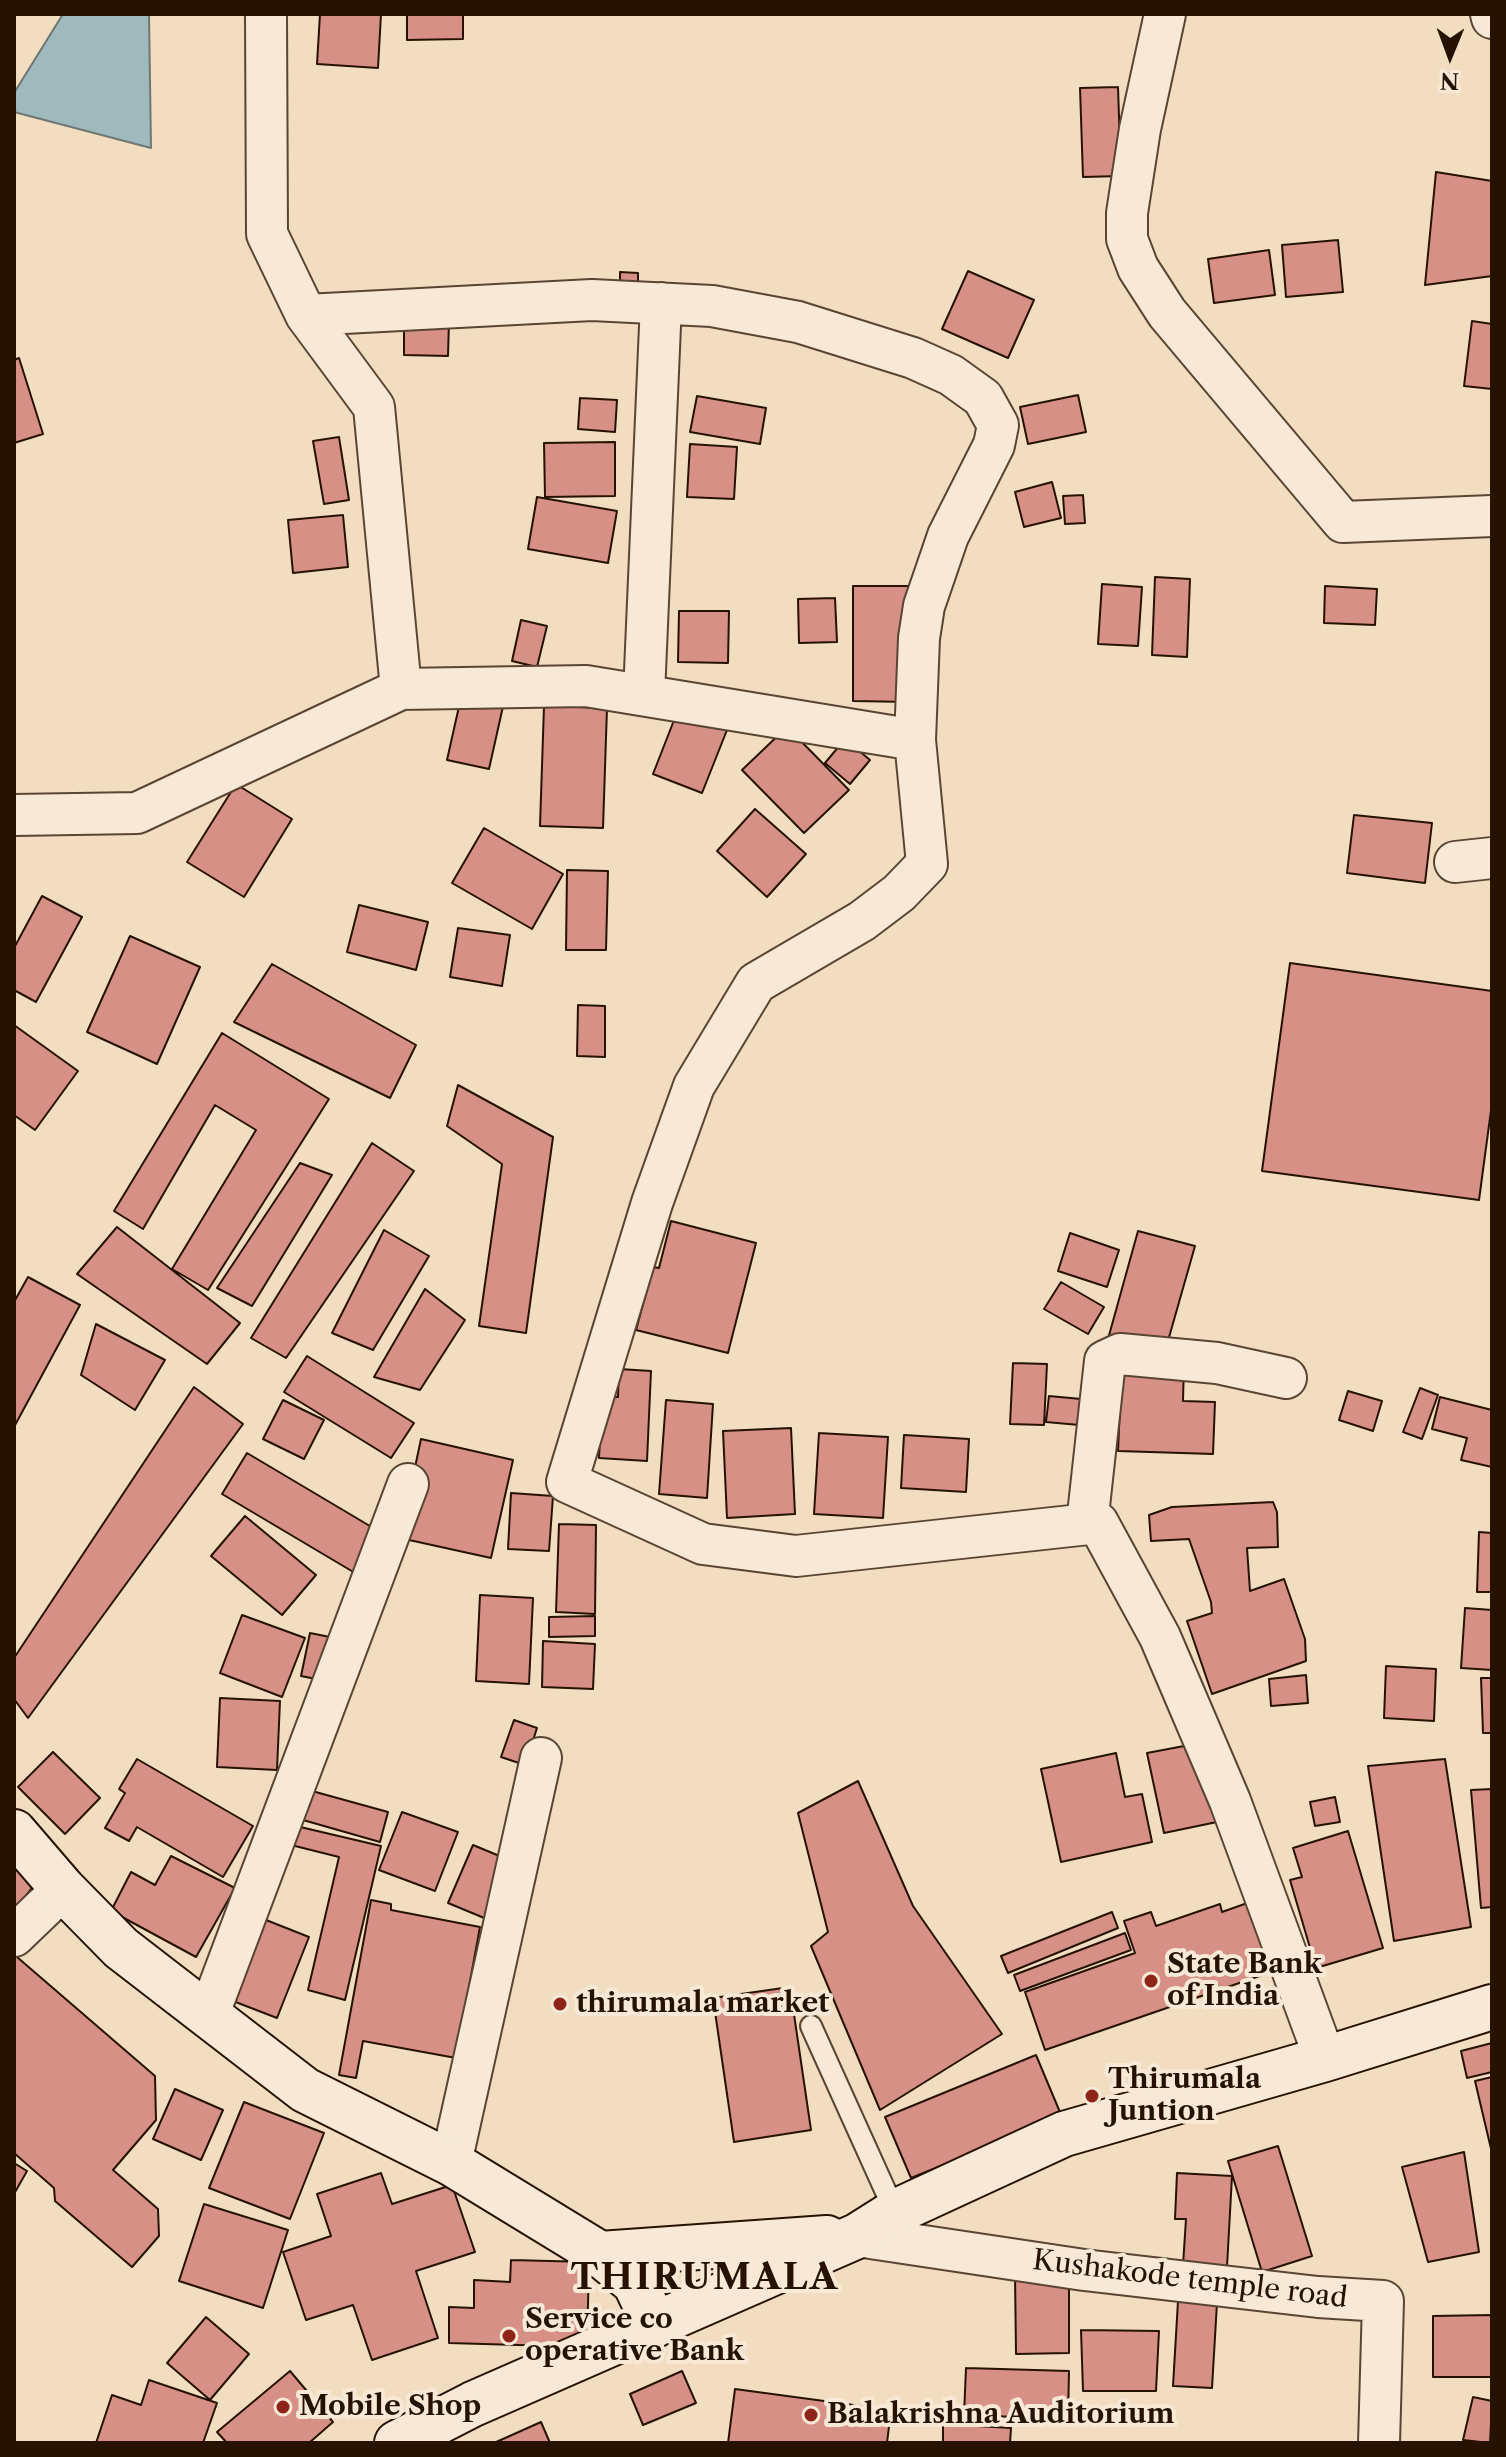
<!DOCTYPE html>
<html>
<head>
<meta charset="utf-8">
<style>
  body { margin:0 }
  #map { position:relative; width:1506px; height:2457px; overflow:hidden; background:#f2ddc0; font-family:"Libre Caslon Text",serif }
  canvas { display:block }
  .frame { position:absolute; inset:0; border:16px solid #271202; pointer-events:none }
  .north { position:absolute; left:1410px; top:16px; width:80px; height:80px; -webkit-text-stroke:6px #f7e9d6; paint-order:stroke; rotate:181deg; font-size:22px; font-weight:700; line-height:32px; text-align:center; color:#271202 }
  .north::after { content:''; display:block; margin:auto; width:28px; height:36px; background:#271202; clip-path:polygon(50% 0,100% 100%,50% 72%,0 100%) }
</style>
</head>
<body>
<div id="map">
<canvas width="1506" height="2457"></canvas>
<div class="frame"></div>
<div class="north">N</div>
</div>
<script>
const ctx = document.querySelector('canvas').getContext('2d');
ctx.lineJoin = 'round';
function fillPath(path, color) { ctx.fillStyle = color; ctx.fill(path, 'evenodd'); }
const shape = rows => new Path2D(rows.map(r => 'M' + r).join(''));
function strokePath(path, color, width, dash) { ctx.strokeStyle = color; ctx.lineWidth = width; ctx.lineCap = dash ? 'butt' : 'round'; ctx.setLineDash(dash || []); ctx.stroke(path); }
function drawText(font, color, halo, rows, align = 'center') {
  ctx.font = font + ' "Libre Caslon Text",serif'; ctx.lineWidth = 8; ctx.setLineDash([]); ctx.textBaseline = 'middle'; ctx.strokeStyle = halo; ctx.fillStyle = color; for (const [text, x, y, turn = 0] of rows) {
    ctx.save(); ctx.translate(x, y); ctx.rotate((+turn || 0) * Math.PI / 180); ctx.textAlign = isNaN(turn) ? turn : align; if (halo) ctx.strokeText(text, 0, 0); ctx.fillText(text, 0, 0); ctx.restore();
  }
}
const water = shape([
  [63,14,149,14,151,148,14,112,14,93,63,14]
]);
const building = shape([
  [320,14,381,14,378,68,317,64,320,14],
  [407,14,463,14,463,39,407,40,407,14],
  [1118,87,1121,176,1083,177,1080,88,1118,87],
  [1436,172,1492,181,1492,276,1425,285,1436,172],
  [1338,240,1343,292,1286,297,1282,245,1338,240],
  [1269,250,1275,295,1214,303,1208,259,1269,250],
  [968,271,1034,300,1008,358,942,329,968,271],
  [620,272,638,273,638,297,620,297,620,272],
  [404,320,449,321,448,356,404,355,404,320],
  [1472,321,1492,324,1492,389,1464,386,1472,321],
  [19,358,43,434,14,443,14,360,19,358],
  [1078,395,1086,432,1028,444,1020,407,1078,395],
  [697,396,766,408,760,444,690,432,697,396],
  [580,398,617,400,615,432,578,429,580,398],
  [339,437,349,500,324,504,313,441,339,437],
  [615,442,615,496,545,497,544,443,615,442],
  [690,444,737,447,734,499,687,497,690,444],
  [1052,482,1061,518,1024,527,1015,492,1052,482],
  [1083,495,1085,523,1065,524,1063,496,1083,495],
  [537,497,617,511,608,563,528,549,537,497],
  [343,515,348,567,293,573,288,520,343,515],
  [1155,577,1190,579,1187,657,1152,655,1155,577],
  [1102,584,1142,587,1138,646,1098,644,1102,584],
  [853,586,911,586,911,702,853,701,853,586],
  [1325,586,1377,589,1375,625,1324,623,1325,586],
  [835,598,837,642,799,643,798,599,835,598],
  [679,611,729,611,728,663,678,662,679,611],
  [521,620,547,626,537,667,512,661,521,620],
  [462,693,504,702,489,769,447,760,462,693],
  [544,706,607,708,603,828,540,826,544,706],
  [678,710,727,730,702,793,653,774,678,710],
  [787,727,849,790,804,833,742,770,787,727],
  [845,739,870,760,850,784,825,763,845,739],
  [236,784,292,819,244,897,187,862,236,784],
  [755,809,806,854,767,897,717,851,755,809],
  [1354,815,1432,823,1425,883,1347,873,1354,815],
  [484,828,563,874,532,929,452,883,484,828],
  [567,870,608,871,606,950,566,950,567,870],
  [42,896,82,917,36,1002,14,990,14,948,42,896],
  [359,905,428,922,416,970,347,952,359,905],
  [458,928,510,935,502,986,450,977,458,928],
  [130,936,200,967,157,1064,87,1032,130,936],
  [1290,963,1492,991,1492,1103,1479,1200,1262,1171,1290,963],
  [272,964,416,1045,390,1098,234,1022,272,964],
  [578,1005,605,1006,605,1057,577,1056,578,1005],
  [14,1025,78,1071,35,1130,14,1115,14,1025],
  [222,1033,329,1099,208,1290,172,1269,256,1130,215,1105,143,1229,114,1211,222,1033],
  [458,1085,553,1137,526,1333,479,1326,502,1164,447,1126,458,1085],
  [372,1143,414,1171,286,1358,251,1338,372,1143],
  [300,1163,332,1175,252,1306,217,1288,300,1163],
  [671,1221,756,1243,728,1353,636,1330,653,1267,659,1268,671,1221],
  [117,1227,240,1323,207,1364,77,1274,117,1227],
  [384,1230,429,1256,373,1350,332,1333,384,1230],
  [1138,1231,1195,1246,1164,1355,1108,1339,1138,1231],
  [1070,1233,1119,1250,1107,1287,1058,1271,1070,1233],
  [28,1277,80,1305,14,1427,14,1302,28,1277],
  [1061,1282,1104,1307,1088,1334,1044,1309,1061,1282],
  [425,1289,465,1320,420,1390,374,1377,425,1289],
  [96,1324,165,1360,135,1410,81,1375,96,1324],
  [307,1356,414,1423,391,1458,284,1392,307,1356],
  [1122,1360,1184,1363,1183,1401,1215,1402,1213,1454,1118,1451,1122,1360],
  [1013,1363,1047,1364,1044,1425,1010,1424,1013,1363],
  [619,1369,651,1371,647,1461,599,1458,602,1397,618,1397,619,1369],
  [194,1387,243,1424,28,1718,14,1699,14,1658,194,1387],
  [1420,1388,1438,1395,1422,1439,1403,1432,1420,1388],
  [1348,1391,1382,1401,1373,1431,1339,1420,1348,1391],
  [1049,1396,1081,1399,1079,1425,1046,1422,1049,1396],
  [1440,1397,1492,1410,1492,1467,1461,1460,1467,1438,1432,1429,1440,1397],
  [283,1400,324,1420,304,1459,263,1439,283,1400],
  [666,1400,713,1404,707,1498,659,1494,666,1400],
  [791,1428,795,1514,727,1518,723,1431,791,1428],
  [819,1433,888,1437,883,1518,814,1514,819,1433],
  [904,1435,969,1439,966,1492,901,1488,904,1435],
  [421,1439,513,1460,491,1558,400,1538,421,1439],
  [247,1453,380,1532,355,1573,222,1494,247,1453],
  [511,1493,553,1496,549,1551,508,1549,511,1493],
  [1273,1502,1277,1512,1278,1547,1247,1548,1250,1591,1284,1579,1305,1639,1306,1661,1212,1694,1187,1621,1212,1613,1211,1602,1189,1539,1151,1541,1149,1515,1172,1507,1273,1502],
  [245,1516,316,1575,282,1615,211,1556,245,1516],
  [559,1524,596,1525,595,1614,556,1612,559,1524],
  [1479,1532,1492,1533,1492,1592,1477,1592,1479,1532],
  [480,1595,533,1598,529,1684,476,1681,480,1595],
  [1465,1608,1492,1610,1492,1670,1461,1668,1465,1608],
  [242,1615,305,1638,282,1697,220,1673,242,1615],
  [595,1616,595,1636,549,1637,549,1617,595,1616],
  [310,1633,330,1637,321,1680,301,1676,310,1633],
  [543,1641,595,1644,593,1689,542,1687,543,1641],
  [1386,1666,1436,1669,1434,1721,1384,1718,1386,1666],
  [1306,1675,1308,1703,1271,1706,1269,1679,1306,1675],
  [1481,1678,1492,1678,1492,1733,1483,1733,1481,1678],
  [220,1698,280,1701,277,1770,217,1767,220,1698],
  [514,1720,537,1728,525,1765,501,1757,514,1720],
  [1200,1743,1217,1822,1164,1833,1147,1753,1200,1743],
  [53,1752,100,1798,65,1834,18,1787,53,1752],
  [1116,1753,1125,1797,1142,1794,1152,1842,1061,1862,1041,1769,1116,1753],
  [137,1759,253,1826,223,1877,137,1827,129,1841,105,1828,125,1793,119,1789,137,1759],
  [1445,1759,1471,1927,1394,1941,1368,1766,1445,1759],
  [858,1781,913,1906,1002,2034,880,2110,811,1946,828,1932,798,1813,858,1781],
  [1492,1789,1492,1907,1481,1908,1471,1790,1492,1789],
  [312,1791,388,1812,380,1842,303,1820,312,1791],
  [1335,1797,1340,1822,1315,1826,1310,1802,1335,1797],
  [402,1812,458,1832,435,1891,379,1870,402,1812],
  [296,1826,381,1846,345,2000,308,1990,339,1857,291,1845,296,1826],
  [1348,1831,1383,1948,1316,1968,1290,1880,1302,1877,1293,1848,1348,1831],
  [473,1845,514,1862,489,1920,448,1903,473,1845],
  [171,1856,235,1888,196,1957,111,1911,131,1872,155,1885,171,1856],
  [14,1868,35,1884,14,1911,14,1868],
  [371,1900,391,1904,391,1910,480,1927,456,2058,363,2041,356,2078,339,2075,371,1900],
  [1253,1901,1277,1970,1045,2050,1025,1992,1135,1953,1124,1921,1151,1912,1156,1926,1220,1904,1222,1912,1253,1901],
  [1112,1912,1118,1928,1008,1973,1001,1956,1112,1912],
  [266,1920,309,1937,277,2018,233,2001,266,1920],
  [1125,1933,1131,1950,1020,1991,1014,1975,1125,1933],
  [14,1957,17,1957,155,2076,156,2120,113,2170,158,2209,159,2236,132,2267,55,2201,54,2188,14,2153,14,1957],
  [790,1987,811,2130,734,2142,713,1998,790,1987],
  [1492,2043,1492,2072,1467,2078,1461,2051,1492,2043],
  [1036,2055,1062,2117,911,2178,885,2117,1036,2055],
  [1492,2077,1492,2153,1475,2081,1492,2077],
  [175,2089,223,2110,201,2160,153,2139,175,2089],
  [244,2102,324,2133,290,2219,209,2188,244,2102],
  [1278,2146,1312,2256,1262,2272,1228,2161,1278,2146],
  [1464,2152,1479,2252,1428,2262,1402,2167,1464,2152],
  [14,2163,27,2171,14,2194,14,2163],
  [381,2173,392,2204,452,2185,475,2252,416,2271,438,2338,372,2360,353,2305,306,2320,283,2252,331,2236,317,2194,381,2173],
  [1177,2173,1232,2176,1227,2267,1183,2265,1186,2219,1175,2219,1177,2173],
  [204,2204,288,2230,263,2308,179,2281,204,2204],
  [511,2260,589,2262,587,2347,449,2343,449,2307,474,2308,474,2280,510,2282,511,2260],
  [1069,2273,1069,2353,1016,2354,1015,2274,1069,2273],
  [1178,2301,1217,2303,1212,2388,1173,2386,1178,2301],
  [1492,2315,1492,2377,1433,2377,1433,2316,1492,2315],
  [206,2317,249,2354,210,2400,167,2363,206,2317],
  [1081,2330,1159,2331,1156,2391,1083,2391,1081,2330],
  [966,2368,1069,2371,1068,2419,964,2415,966,2368],
  [290,2371,333,2422,309,2443,227,2443,217,2432,290,2371],
  [682,2371,696,2403,643,2425,630,2394,682,2371],
  [149,2380,217,2403,203,2443,96,2443,112,2395,141,2405,149,2380],
  [735,2389,891,2410,887,2443,728,2443,735,2389],
  [1473,2397,1492,2401,1490,2443,1463,2440,1473,2397],
  [541,2422,550,2443,494,2443,541,2422],
  [943,2424,1011,2428,1010,2443,943,2443,943,2424]
]);
const service = shape([
  [811,2026,895,2212]
]);
const minor = shape([
  [266,14,267,234,306,315,374,407,401,689],
  [1165,14,1140,129,1127,213,1127,239,1138,268,1167,313,1343,522,1492,516],
  [1491,14,1492,18],
  [306,315,592,300,712,306,798,322,913,358,951,375,983,398,998,425,994,445,948,536,924,606,919,638,915,740],
  [644,694,661,303],
  [14,815,137,813,401,689,586,686,915,740,927,864,899,893,862,921,756,983,694,1086,652,1203,567,1482,703,1544,796,1556,1098,1523,1160,1637,1230,1801,1325,2059],
  [1455,862,1492,858],
  [1087,1524,1105,1361,1120,1354,1217,1363,1286,1378],
  [14,1936,63,1889],
  [208,2016,408,1484],
  [451,2163,541,1758],
  [857,2236,1084,2270,1318,2297,1383,2301,1379,2443]
]);
const secondary = shape([
  [14,1832,63,1889,121,1948,305,2090,451,2163,600,2254,827,2238],
  [600,2254,635,2283,655,2325],
  [397,2443,473,2404,857,2236,895,2212,1064,2134,1325,2059,1492,2007]
]);
const markers = [
  [1151,1981,8,"#8f2418"],
  [560,2004,8,"#8f2418"],
  [1092,2096,8,"#8f2418"],
  [509,2336,8,"#8f2418"],
  [283,2407,8,"#8f2418"],
  [811,2415,8,"#8f2418"]
];
const poiNames = [
  ["State Bank",1167,1965],
  ["of India",1167,1997],
  ["thirumala market",576,2004],
  ["Thirumala",1108,2080],
  ["Juntion",1108,2112],
  ["Service co",525,2320],
  ["operative Bank",525,2352],
  ["Mobile Shop",299,2407],
  ["Balakrishna Auditorium",827,2415]
];
const streetNames = [
  ["Kushakode temple road",1190,2280,7]
];
const districtNames = [
  ["THIRUMALA",705,2279]
];
fillPath(water, '#9fbabc');
strokePath(water, '#6f7772', 2);
fillPath(building, '#d69085');
strokePath(building, '#271202', 2);
strokePath(service, '#5a4532', 24);
strokePath(minor, '#5a4532', 44);
strokePath(secondary, '#271202', 48);
strokePath(service, '#f7e9d6', 20);
strokePath(minor, '#f7e9d6', 40);
strokePath(secondary, '#f7e9d6', 44);
for (const [x, y, r, color] of markers) { const dot = new Path2D(); dot.arc(x, y, r, 0, 2 * Math.PI); ctx.fillStyle = color; ctx.fill(dot); strokePath(dot, '#f7e9d6', 3); }
drawText('bold 28px', '#271202', '#f7e9d6', poiNames, 'left');
drawText('28px', '#271202', '#f7e9d6', streetNames);
ctx.letterSpacing = '2px';
drawText('bold 36px', '#271202', '#f7e9d6', districtNames);
ctx.letterSpacing = '0px';
</script>
</body>
</html>
